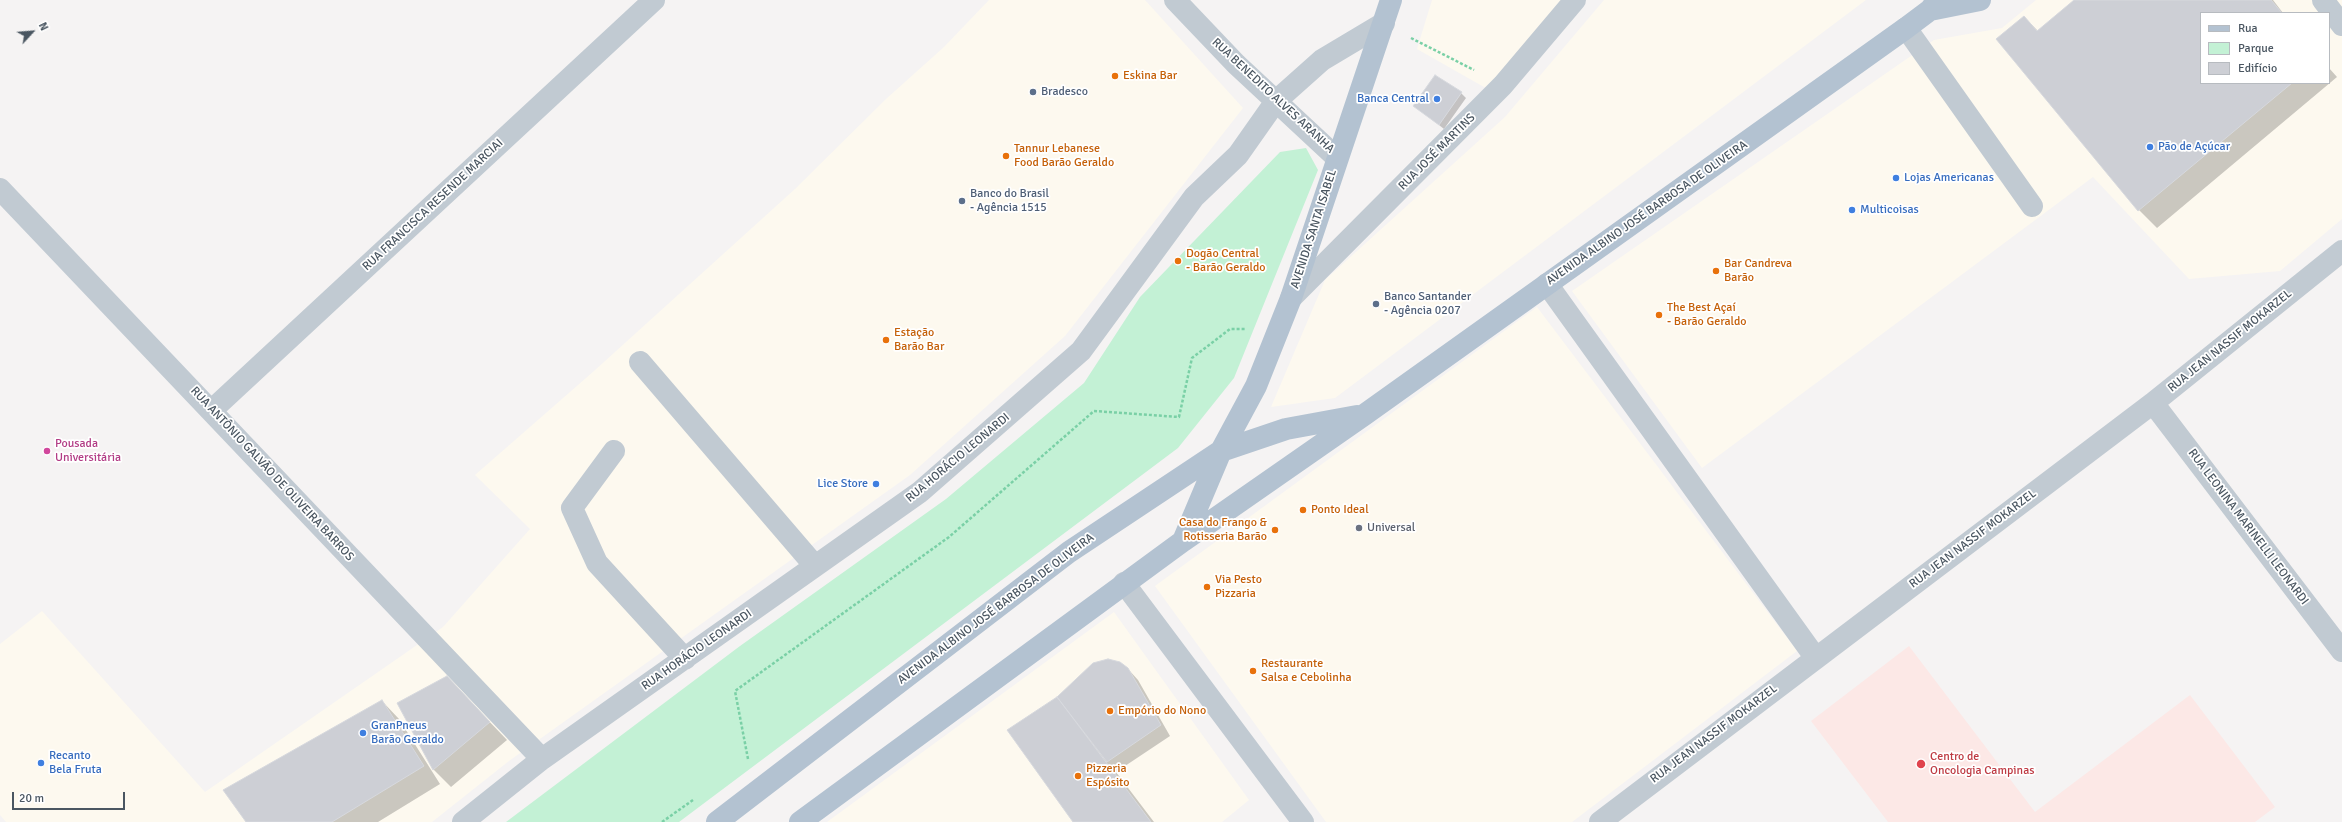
<!DOCTYPE html>
<html>
<head>
<meta charset="utf-8">
<style>
  body { margin:0 }
  #map { position:relative; width:2342px; height:822px; overflow:hidden; background:#f5f3f3; font-family:Signika,sans-serif }
  canvas { display:block }
  .legend { position:absolute; left:2200px; top:12px; width:130px; height:72px; box-sizing:border-box; background:#fff; border:1px solid #b7bbc0; margin:0; padding:5px 7px; list-style:none; font-size:12px; color:#4a5661 }
  .legend li { display:flex; align-items:center; gap:8px; height:20px }
  .legend b { width:20px; border:1px solid #b7bbc0 }
  .north { position:absolute; left:12px; top:12px; width:40px; height:40px; -webkit-text-stroke:3px #fff; paint-order:stroke; rotate:64deg; font-size:11px; font-weight:700; line-height:16px; text-align:center; color:#4a5661 }
  .north::after { content:''; display:block; margin:auto; width:14px; height:18px; background:#4a5661; clip-path:polygon(50% 0,100% 100%,50% 72%,0 100%) }
  .scale { position:absolute; left:12px; top:792px; width:113px; height:18px; box-sizing:border-box; border:2px solid #4a5661; border-top:0; padding-left:5px; font-size:12px; line-height:14px; white-space:nowrap; color:#4a5661; -webkit-text-stroke:3px #fff; paint-order:stroke }
</style>
</head>
<body>
<div id="map">
<canvas width="2342" height="822"></canvas>
<ul class="legend">
<li><b style="height:5px;background:#b3c2d1"></b>Rua</li>
<li><b style="height:11px;background:#c3f1d5"></b>Parque</li>
<li><b style="height:11px;background:#cdcfd5"></b>Edifício</li>
</ul>
<div class="north">N</div>
<div class="scale">20 m</div>
</div>
<script>
const ctx = document.querySelector('canvas').getContext('2d');
ctx.lineJoin = 'round';
function fillPath(path, color) { ctx.fillStyle = color; ctx.fill(path, 'evenodd'); }
const shape = rows => new Path2D(rows.map(r => 'M' + r).join(''));
function strokePath(path, color, width, dash) { ctx.strokeStyle = color; ctx.lineWidth = width; ctx.lineCap = dash ? 'butt' : 'round'; ctx.setLineDash(dash || []); ctx.stroke(path); }
function drawText(font, color, halo, rows, align = 'center') {
  ctx.font = font + ' Signika,sans-serif'; ctx.lineWidth = 3.5; ctx.setLineDash([]); ctx.textBaseline = 'middle'; ctx.strokeStyle = halo; ctx.fillStyle = color; for (const [text, x, y, turn = 0] of rows) {
    ctx.save(); ctx.translate(x, y); ctx.rotate((+turn || 0) * Math.PI / 180); ctx.textAlign = isNaN(turn) ? turn : align; if (halo) ctx.strokeText(text, 0, 0); ctx.fillText(text, 0, 0); ctx.restore();
  }
}
const commercial = shape([
  [989,0,1145,0,1243,108,1065,336,910,475,509,761,432,822,6,822,0,815,0,644,42,611,205,792,443,627,530,529,475,475,594,371,795,189,886,99,944,47],
  [1432,0,1565,0,1491,91,1417,49],
  [1604,0,1866,0,1335,398,1271,407,1325,280,1505,117],
  [2036,0,2342,0,2342,219,2280,271,2189,279,2093,177,1702,468,1572,291,1934,40,2002,28],
  [2201,13,2329,13,2329,83,2201,83],
  [1537,307,1797,651,1572,822,1326,822,1155,586],
  [1114,612,1249,800,1222,822,827,822]
]);
const medical = shape([
  [1909,646,2035,812,2190,695,2275,807,2255,822,1888,822,1811,721]
]);
const green = shape([
  [1306,148,1318,170,1234,378,1178,448,679,822,506,822,740,646,946,499,1084,383,1140,297,1280,152]
]);
const shadow = shape([
  [2075,0,2273,0,2283,13,2201,13,2201,83,2329,83,2329,68,2337,77,2157,228,2139,210,1997,39,2024,17,2038,31],
  [1461,93,1466,98,1444,129,1420,110],
  [1094,664,1128,669,1138,680,1170,736,1116,772,1154,822,1074,822,1057,698],
  [464,695,507,740,451,787,434,770,398,703],
  [382,701,399,719,440,784,378,822,247,822]
]);
const building = shape([
  [2074,0,2271,0,2282,13,2201,13,2201,83,2292,83,2138,211,1996,39,2024,16,2037,31,2074,0],
  [1435,75,1462,92,1439,125,1413,106,1435,75],
  [1108,659,1120,662,1128,668,1161,725,1107,762,1057,697,1093,663,1108,659],
  [447,676,490,722,433,770,397,703,447,676],
  [1057,697,1151,822,1073,822,1007,730,1057,697],
  [382,700,424,766,332,822,246,822,223,790,382,700]
]);
const path = shape([
  [1411,38,1474,70],
  [748,759,735,691,949,537,1094,411,1179,417,1192,358,1230,329,1245,329],
  [662,822,693,800]
]);
const minor = shape([
  [1175,0,1236,64,1337,158],
  [2323,0,2342,25],
  [1906,28,2032,206],
  [0,189,542,759],
  [1547,284,1815,657],
  [1291,298,1503,85,1575,0],
  [640,362,815,566],
  [2153,403,2342,651],
  [212,410,654,0],
  [614,451,572,508,597,563,685,659],
  [1124,583,1303,822],
  [463,822,542,759,920,492,1081,351,1194,197,1238,155,1276,101,1322,60,1384,23],
  [1600,822,2153,403,2342,251]
]);
const major = shape([
  [1930,10,1980,0],
  [1183,541,1221,451,1256,386,1291,298,1391,0],
  [717,822,1069,552,1221,451,1286,429,1357,416],
  [800,822,1183,541,1364,415,1906,28,1930,10,1938,0]
]);
const markers = [
  [1115,76,4,"#e8710a"],
  [1033,92,4,"#5c6f8a"],
  [1437,99,4,"#3f7fe0"],
  [2150,147,4,"#3f7fe0"],
  [1006,156,4,"#e8710a"],
  [1896,178,4,"#3f7fe0"],
  [962,201,4,"#5c6f8a"],
  [1852,210,4,"#3f7fe0"],
  [1178,261,4,"#e8710a"],
  [1716,271,4,"#e8710a"],
  [1376,304,4,"#5c6f8a"],
  [1659,315,4,"#e8710a"],
  [886,340,4,"#e8710a"],
  [47,451,4,"#d1479c"],
  [876,484,4,"#3f7fe0"],
  [1303,510,4,"#e8710a"],
  [1359,528,4,"#6b7280"],
  [1275,530,4,"#e8710a"],
  [1207,587,4,"#e8710a"],
  [1253,671,4,"#e8710a"],
  [1110,711,4,"#e8710a"],
  [363,733,4,"#3f7fe0"],
  [41,763,4,"#3f7fe0"],
  [1921,764,5,"#e0444e"],
  [1078,776,4,"#e8710a"]
];
const foodNames = [
  ["Eskina Bar",1123,76],
  ["Tannur Lebanese",1014,149],
  ["Food Barão Geraldo",1014,163],
  ["Dogão Central",1186,254],
  ["- Barão Geraldo",1186,268],
  ["Bar Candreva",1724,264],
  ["Barão",1724,278],
  ["The Best Açaí",1667,308],
  ["- Barão Geraldo",1667,322],
  ["Estação",894,333],
  ["Barão Bar",894,347],
  ["Ponto Ideal",1311,510],
  ["Casa do Frango &",1267,523,"right"],
  ["Rotisseria Barão",1267,537,"right"],
  ["Via Pesto",1215,580],
  ["Pizzaria",1215,594],
  ["Restaurante",1261,664],
  ["Salsa e Cebolinha",1261,678],
  ["Empório do Nono",1118,711],
  ["Pizzeria",1086,769],
  ["Espósito",1086,783]
];
const serviceNames = [
  ["Bradesco",1041,92],
  ["Banco do Brasil",970,194],
  ["- Agência 1515",970,208],
  ["Banco Santander",1384,297],
  ["- Agência 0207",1384,311]
];
const streetNames = [
  ["RUA BENEDITO ALVES ARANHA",1273,96,43],
  ["RUA JOSÉ MARTINS",1437,152,-45],
  ["RUA FRANCISCA RESENDE MARCIAI",433,205,-43],
  ["AVENIDA ALBINO JOSÉ BARBOSA DE OLIVEIRA",1647,213,-35],
  ["AVENIDA SANTA ISABEL",1314,229,-72],
  ["RUA JEAN NASSIF MOKARZEL",2230,341,-39],
  ["RUA HORÁCIO LEONARDI",958,458,-40],
  ["RUA ANTÔNIO GALVÃO DE OLIVEIRA BARROS",272,474,47],
  ["RUA LEONINA MARINELLI LEONARDI",2248,527,53],
  ["RUA JEAN NASSIF MOKARZEL",1973,539,-37],
  ["AVENIDA ALBINO JOSÉ BARBOSA DE OLIVEIRA",996,609,-37],
  ["RUA HORÁCIO LEONARDI",697,650,-35],
  ["RUA JEAN NASSIF MOKARZEL",1714,734,-37]
];
const shopNames = [
  ["Banca Central",1429,99,"right"],
  ["Pão de Açúcar",2158,147],
  ["Lojas Americanas",1904,178],
  ["Multicoisas",1860,210],
  ["Lice Store",868,484,"right"],
  ["GranPneus",371,726],
  ["Barão Geraldo",371,740],
  ["Recanto",49,756],
  ["Bela Fruta",49,770]
];
const hotelNames = [
  ["Pousada",55,444],
  ["Universitária",55,458]
];
const worshipNames = [
  ["Universal",1367,528]
];
const healthNames = [
  ["Centro de",1930,757],
  ["Oncologia Campinas",1930,771]
];
fillPath(commercial, '#fdf9ef');
fillPath(medical, '#fce8e6');
fillPath(green, '#c3f1d5');
fillPath(shadow, '#0003');
fillPath(building, '#cdcfd5');
strokePath(building, '#d7d9de', 1);
strokePath(path, '#7ad0a6', 2.5, [3, 2]);
strokePath(minor, '#c1cad2', 22);
strokePath(major, '#b3c2d1', 22);
for (const [x, y, r, color] of markers) { const dot = new Path2D(); dot.arc(x, y, r, 0, 2 * Math.PI); ctx.fillStyle = color; ctx.fill(dot); strokePath(dot, '#fff', 1.5); }
drawText('12px', '#c56008', '#fff', foodNames, 'left');
drawText('12px', '#4e5e75', '#fff', serviceNames, 'left');
drawText('12px', '#4a5661', '#fff', streetNames);
drawText('12px', '#366cbe', '#fff', shopNames, 'left');
drawText('12px', '#b23c85', '#fff', hotelNames, 'left');
drawText('12px', '#5b616d', '#fff', worshipNames, 'left');
drawText('12px', '#be3a42', '#fff', healthNames, 'left');
</script>
</body>
</html>
